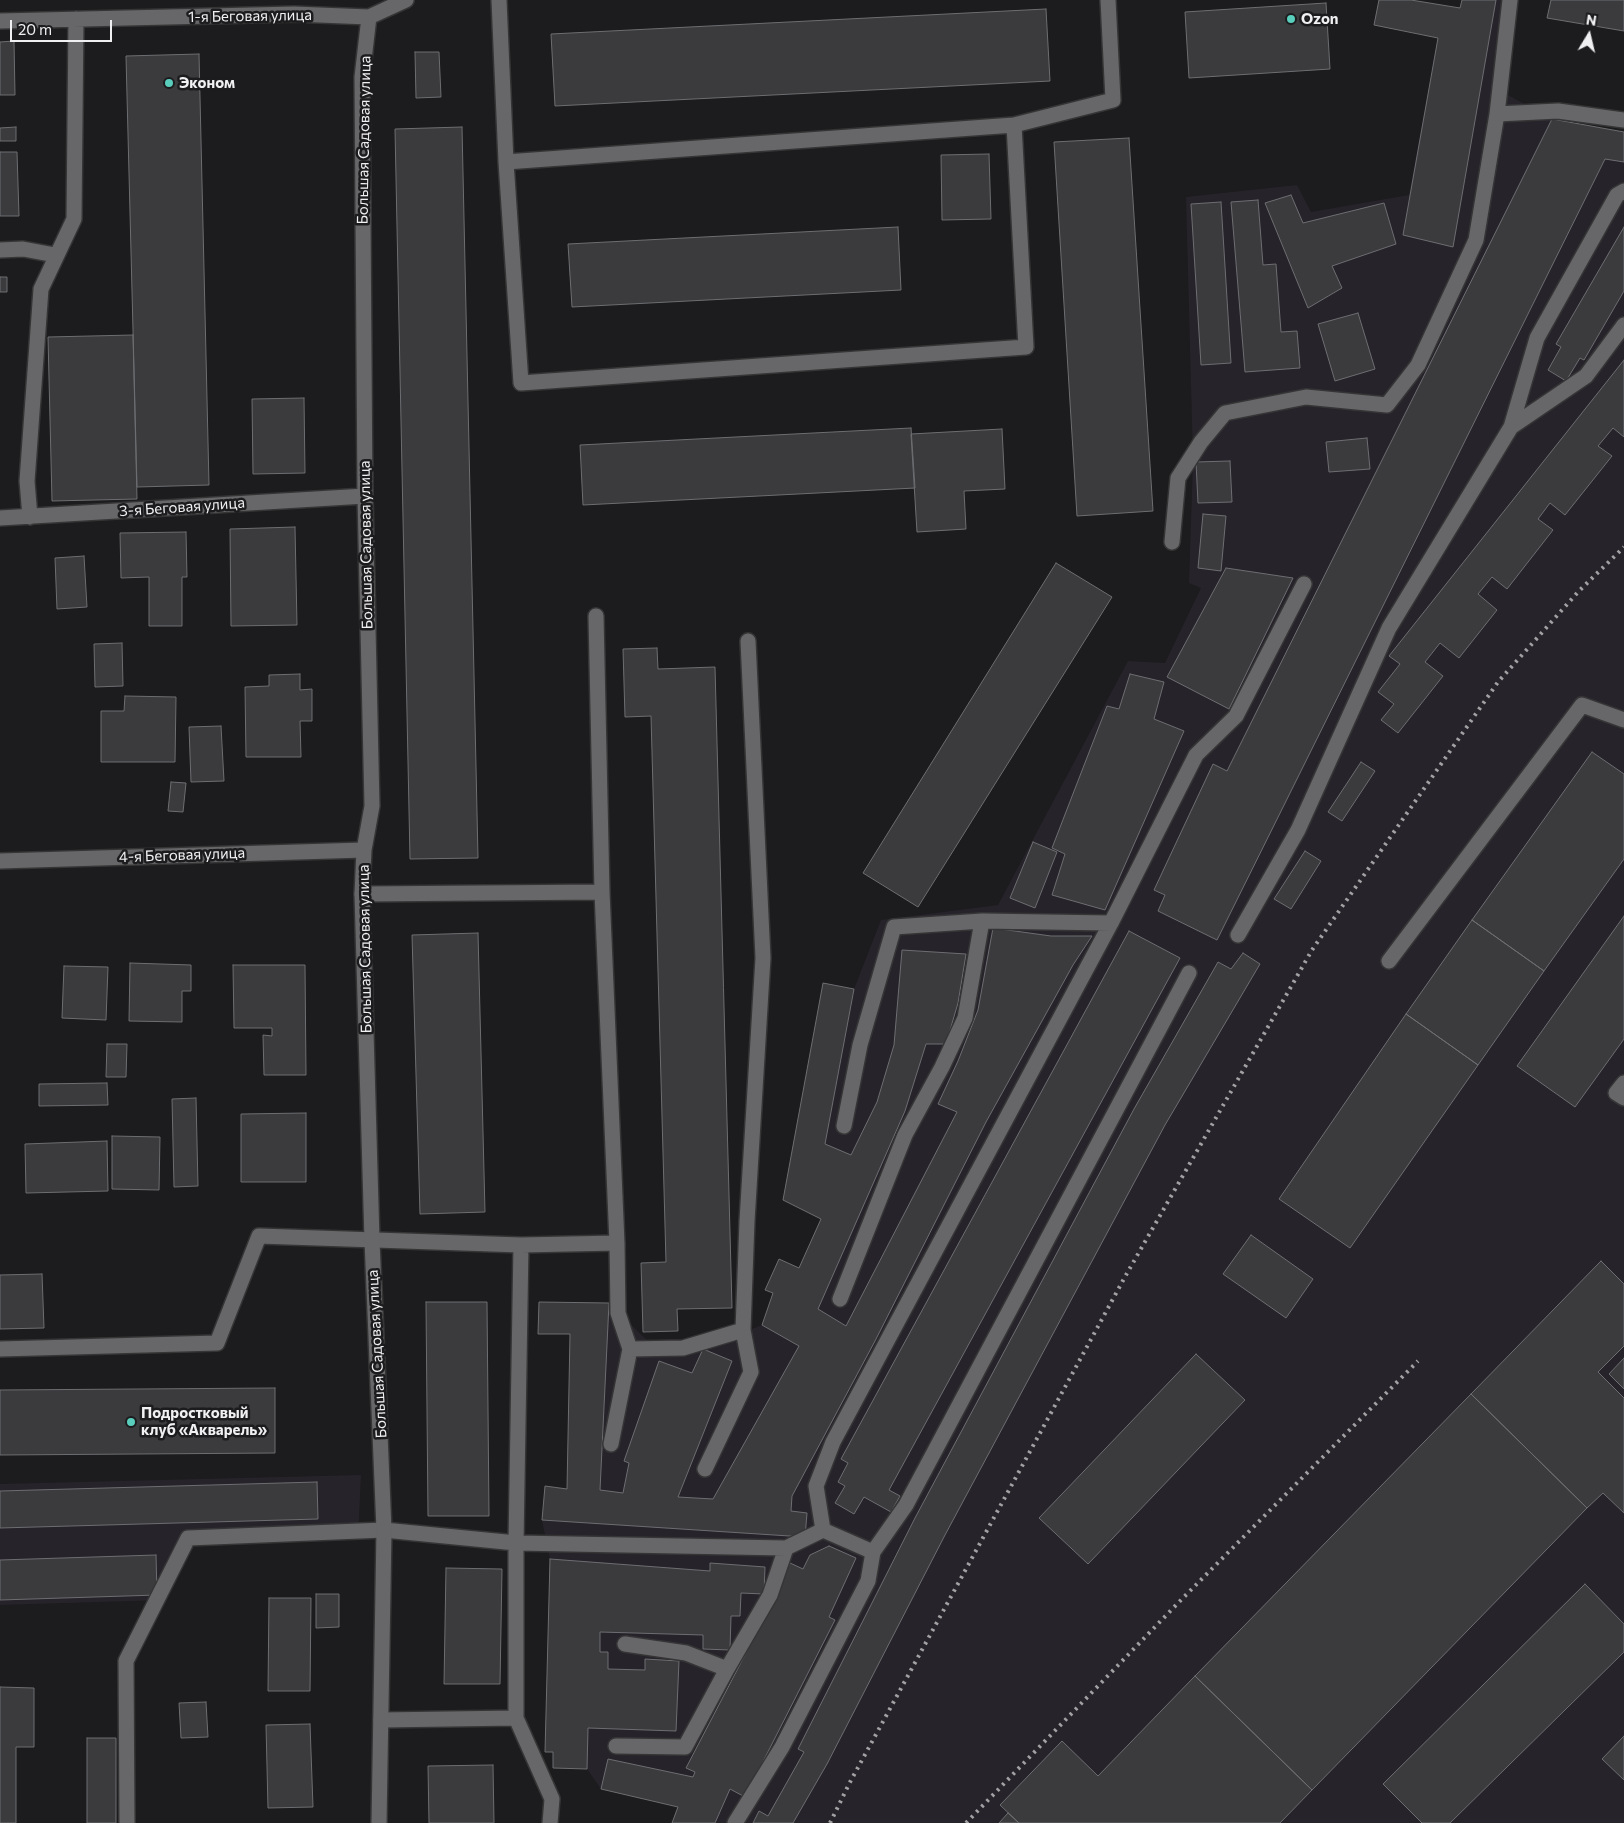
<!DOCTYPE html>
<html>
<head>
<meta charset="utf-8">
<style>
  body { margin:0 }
  #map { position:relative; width:1624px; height:1823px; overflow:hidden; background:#1c1b1d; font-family:Commissioner,sans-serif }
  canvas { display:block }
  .north { position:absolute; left:1564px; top:10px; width:50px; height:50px; -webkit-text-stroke:4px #1c1b1d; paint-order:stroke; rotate:9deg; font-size:14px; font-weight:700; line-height:20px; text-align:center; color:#f0eff1 }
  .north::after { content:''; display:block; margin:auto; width:18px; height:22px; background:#f0eff1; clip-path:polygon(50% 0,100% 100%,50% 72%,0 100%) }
  .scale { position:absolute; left:10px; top:20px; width:102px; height:22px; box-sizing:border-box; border:2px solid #f0eff1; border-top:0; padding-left:6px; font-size:15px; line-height:18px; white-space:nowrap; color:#f0eff1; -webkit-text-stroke:4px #1c1b1d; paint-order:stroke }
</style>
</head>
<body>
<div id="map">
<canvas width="1624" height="1823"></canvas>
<div class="north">N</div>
<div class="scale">20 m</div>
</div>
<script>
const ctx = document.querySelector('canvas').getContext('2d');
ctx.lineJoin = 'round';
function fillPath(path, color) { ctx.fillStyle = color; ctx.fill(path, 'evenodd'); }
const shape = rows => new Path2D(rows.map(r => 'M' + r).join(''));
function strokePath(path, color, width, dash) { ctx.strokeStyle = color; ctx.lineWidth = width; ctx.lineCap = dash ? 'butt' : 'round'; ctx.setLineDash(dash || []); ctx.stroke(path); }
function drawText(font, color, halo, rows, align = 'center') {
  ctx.font = font + ' Commissioner,sans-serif'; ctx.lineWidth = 5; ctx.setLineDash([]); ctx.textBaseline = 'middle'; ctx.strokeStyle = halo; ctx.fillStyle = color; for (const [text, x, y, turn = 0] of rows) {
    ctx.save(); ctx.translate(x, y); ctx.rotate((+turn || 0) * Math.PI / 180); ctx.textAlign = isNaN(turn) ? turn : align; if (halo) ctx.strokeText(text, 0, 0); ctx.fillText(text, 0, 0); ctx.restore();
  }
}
const built = shape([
  [1379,0,1411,0,1460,8,1462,0,1518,0,1508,95,1552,119,1624,132,1624,1823,672,1823,677,1807,601,1789,587,1769,553,1768,553,1753,545,1752,550,1559,542,1520,545,1486,567,1489,570,1334,538,1334,539,1302,609,1303,663,1356,711,1345,762,1325,773,1293,765,1290,779,1259,799,1268,821,1219,783,1200,823,983,854,989,881,920,998,905,1128,661,1165,663,1201,588,1189,583,1193,460,1186,197,1297,185,1311,212,1409,195,1438,38,1374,25],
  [361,1475,358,1539,196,1542,165,1600,0,1605,0,1484]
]);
const building = shape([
  [1379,0,1411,0,1460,8,1462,0,1496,0,1453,247,1403,235,1438,38,1374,25,1379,0],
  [1551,0,1624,0,1624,31,1547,18,1551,0],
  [1326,3,1330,69,1189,78,1185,12,1326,3],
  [1046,9,1050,81,555,106,551,34,1046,9],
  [14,41,15,95,0,95,0,42,14,41],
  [415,52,439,52,441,97,416,98,415,52],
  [199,54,209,485,137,487,126,56,199,54],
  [1552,119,1624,132,1624,162,1605,159,1217,940,1158,911,1165,895,1154,890,1213,764,1227,771,1552,119],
  [16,127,16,141,0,141,0,128,16,127],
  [462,127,478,858,410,859,395,129,462,127],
  [1129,138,1153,511,1077,516,1054,142,1129,138],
  [0,152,17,152,19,216,0,216,0,152],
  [989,154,991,219,942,220,941,155,989,154],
  [1291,195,1303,223,1384,203,1396,244,1332,266,1342,288,1308,308,1265,203,1291,195],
  [1258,200,1263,265,1276,264,1281,332,1297,331,1300,368,1245,372,1231,202,1258,200],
  [1221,202,1231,363,1201,365,1191,204,1221,202],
  [898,227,901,290,572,307,568,244,898,227],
  [1624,227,1624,291,1584,360,1580,358,1566,381,1548,370,1561,347,1556,344,1624,227],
  [0,277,7,277,7,292,0,292,0,277],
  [1358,313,1375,369,1335,381,1318,324,1358,313],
  [133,335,137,499,52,501,48,337,133,335],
  [1624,360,1624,437,1613,428,1598,446,1612,456,1565,515,1550,503,1538,519,1553,530,1507,589,1492,577,1478,594,1497,610,1459,658,1440,643,1425,662,1443,676,1398,733,1381,720,1394,704,1378,692,1400,664,1389,656,1624,360],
  [304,398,305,473,253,474,252,399,304,398],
  [911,428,915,488,583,505,580,445,911,428],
  [1002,429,1005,489,964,491,966,529,917,532,911,434,1002,429],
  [1367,438,1370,469,1329,472,1326,442,1367,438],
  [1230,461,1232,502,1198,503,1196,462,1230,461],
  [1203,514,1226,516,1221,571,1198,568,1203,514],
  [295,527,297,625,231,626,230,529,295,527],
  [186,532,187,577,182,577,182,626,149,626,149,577,121,578,120,533,186,532],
  [84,556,87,607,57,609,55,558,84,556],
  [1056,563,1112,597,918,907,863,873,1056,563],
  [1226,568,1293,578,1229,709,1167,677,1226,568],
  [122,643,123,686,95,687,94,644,122,643],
  [657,648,658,669,715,667,732,1308,677,1309,678,1331,643,1332,641,1263,666,1262,651,716,625,717,623,649,657,648],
  [300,674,300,690,312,689,312,721,300,721,301,757,246,757,245,687,269,686,269,675,300,674],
  [1130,674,1164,682,1154,719,1184,731,1105,910,1052,895,1065,854,1052,848,1107,706,1119,709,1130,674],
  [125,696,176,697,175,762,101,762,101,711,124,711,125,696],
  [221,726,224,781,191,782,189,727,221,726],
  [1592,752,1624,774,1624,859,1544,971,1472,920,1592,752],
  [1361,762,1375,771,1342,821,1328,812,1361,762],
  [171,782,186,783,183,812,168,811,171,782],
  [1033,842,1057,852,1035,908,1010,898,1033,842],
  [1305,851,1321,861,1291,909,1274,899,1305,851],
  [1624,916,1624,1039,1575,1107,1517,1066,1624,916],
  [1472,920,1544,971,1478,1065,1406,1014,1472,920],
  [993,928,1051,936,1092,936,1073,965,986,1122,875,1341,792,1496,791,1511,807,1513,805,1537,542,1520,545,1486,567,1489,570,1334,538,1334,539,1302,609,1303,600,1490,623,1493,629,1463,624,1461,659,1361,692,1373,703,1349,732,1361,678,1497,713,1499,799,1346,762,1325,773,1293,765,1290,779,1259,799,1268,821,1219,783,1200,823,983,854,989,825,1144,851,1155,877,1102,894,1045,902,950,966,954,958,1003,946,1044,926,1044,905,1111,818,1309,846,1326,957,1112,938,1104,958,1061,978,1010,993,928],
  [1129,931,1180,958,889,1490,900,1496,891,1512,864,1497,854,1514,835,1503,845,1486,838,1482,848,1463,841,1459,1129,931],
  [478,933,485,1212,420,1214,412,935,478,933],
  [1243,953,1260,964,1165,1125,945,1535,827,1764,793,1823,753,1823,759,1811,768,1816,804,1752,798,1749,915,1518,1134,1109,1218,962,1231,969,1243,953],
  [130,963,191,965,191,991,182,991,182,1022,129,1021,130,963],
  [233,965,305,965,306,1075,264,1075,263,1035,272,1036,272,1028,234,1028,233,965],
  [64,966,108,967,106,1020,62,1018,64,966],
  [1406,1014,1478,1065,1350,1248,1279,1199,1406,1014],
  [107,1044,127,1044,126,1077,106,1077,107,1044],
  [107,1083,108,1105,39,1106,39,1084,107,1083],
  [196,1098,198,1186,174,1187,172,1099,196,1098],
  [306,1113,306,1182,241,1182,241,1114,306,1113],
  [112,1136,160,1137,159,1190,112,1189,112,1136],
  [107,1141,108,1191,26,1193,25,1144,107,1141],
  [1251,1235,1313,1279,1286,1318,1223,1274,1251,1235],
  [1601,1261,1624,1284,1624,1346,1598,1372,1624,1398,1624,1513,1603,1493,1587,1508,1471,1394,1601,1261],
  [42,1274,44,1328,0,1329,0,1275,42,1274],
  [426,1302,487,1302,489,1516,428,1516,426,1302],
  [1196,1354,1245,1400,1088,1564,1039,1518,1196,1354],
  [1624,1358,1624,1389,1609,1374,1624,1358],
  [275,1388,275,1453,0,1455,0,1390,275,1388],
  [1471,1394,1587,1508,1312,1790,1195,1676,1471,1394],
  [317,1482,318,1519,0,1528,0,1491,317,1482],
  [829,1546,856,1558,829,1617,835,1620,745,1797,730,1789,715,1823,672,1823,678,1807,601,1789,608,1759,693,1777,695,1772,686,1768,772,1603,790,1563,803,1569,810,1555,829,1546],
  [156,1555,157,1595,0,1600,0,1560,156,1555],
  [550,1559,710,1571,710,1563,765,1567,764,1594,741,1593,740,1616,731,1616,730,1650,703,1649,703,1635,600,1632,600,1652,608,1652,608,1669,645,1670,645,1659,679,1661,676,1731,588,1728,587,1769,553,1768,553,1752,545,1752,550,1559],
  [446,1568,502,1569,500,1684,444,1684,446,1568],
  [1585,1584,1624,1624,1624,1652,1450,1823,1422,1823,1383,1784,1585,1584],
  [316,1594,339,1594,339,1627,316,1628,316,1594],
  [269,1598,311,1598,310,1691,268,1691,269,1598],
  [1195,1676,1312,1790,1280,1823,1019,1823,1000,1805,1062,1741,1098,1776,1195,1676],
  [0,1687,34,1688,34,1747,16,1747,16,1823,0,1823,0,1687],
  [206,1702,208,1737,181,1738,179,1703,206,1702],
  [310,1724,313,1807,268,1808,266,1725,310,1724],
  [1624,1736,1624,1780,1602,1759,1624,1736],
  [87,1738,116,1738,116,1823,87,1823,87,1738],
  [493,1765,494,1823,429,1823,428,1766,493,1765],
  [1008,1813,1019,1823,999,1823,1008,1813]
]);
const lane = shape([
  [499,0,506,162,521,383,1026,347,1014,125,1113,100,1108,0],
  [1497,114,1558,111,1624,120],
  [506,162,1014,125],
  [1511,427,1586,376,1624,325],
  [1172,542,1178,478,1201,442,1225,413,1306,397,1387,405,1418,365,1476,240,1497,114,1510,0],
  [596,616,602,892,617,1243,618,1313,630,1349,683,1348,743,1330],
  [362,894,602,892],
  [1238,935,1298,830,1389,628,1511,427,1537,338,1617,195,1624,191],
  [1389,961,1582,705,1624,720],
  [1624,1083,1616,1093,1624,1098],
  [844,1126,860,1045,894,927,982,921],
  [521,1245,516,1543,516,1718,552,1799,550,1823],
  [840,1299,905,1135,942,1067,965,1018,982,921,1111,923],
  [0,1349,217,1343,259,1236,521,1245,617,1243],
  [611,1444,630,1349],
  [705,1469,751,1372,743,1330,747,1221,763,958,748,641],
  [873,1552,823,1530,816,1486,833,1442,1111,923,1196,755,1236,716,1304,584],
  [625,1644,686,1653,727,1669],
  [381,1720,516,1718],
  [616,1746,685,1747,727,1669,770,1595,786,1548,823,1530],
  [127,1823,126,1661,188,1538,384,1530,516,1543,786,1548],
  [735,1823,782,1747,868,1581,873,1552,906,1505,1189,973]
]);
const street = shape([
  [369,17,362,77,365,496,372,806,364,850,362,894,372,1240,384,1530,379,1823],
  [0,21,294,14,369,17,406,0],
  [0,250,23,249,55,255],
  [30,517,27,481,41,289,74,219,76,19],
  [0,518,365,496],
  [0,861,364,850]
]);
const rail = shape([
  [830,1823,849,1784,1126,1275,1312,950,1498,682,1578,592,1624,547],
  [966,1823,1179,1602,1418,1361]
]);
const markers = [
  [1291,19,5,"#5acebd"],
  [169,83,5,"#5acebd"],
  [131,1422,5,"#5acebd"]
];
const streetNames = [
  ["1-я Беговая улица",250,16,-1],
  ["Большая Садовая улица",364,140,-89],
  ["3-я Беговая улица",182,507,-4],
  ["Большая Садовая улица",366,545,-91],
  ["4-я Беговая улица",182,855,-2],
  ["Большая Садовая улица",365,949,-91],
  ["Большая Садовая улица",377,1354,-93]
];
const poiNames = [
  ["Ozon",1301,19],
  ["Эконом",179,83],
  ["Подростковый",141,1413],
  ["клуб «Акварель»",141,1430]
];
fillPath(built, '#27232a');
fillPath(building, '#3b3b3e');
strokePath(building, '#6d6e71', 1);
strokePath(lane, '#363536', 18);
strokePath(street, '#363536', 18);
strokePath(lane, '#676669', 15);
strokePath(street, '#676669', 15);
strokePath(rail, '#a2a1a3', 4, [2.5, 5]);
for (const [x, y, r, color] of markers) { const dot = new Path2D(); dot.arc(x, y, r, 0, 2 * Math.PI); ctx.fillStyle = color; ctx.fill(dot); strokePath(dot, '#1c1b1d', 2); }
drawText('15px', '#f0eff1', '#1c1b1d', streetNames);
drawText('bold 15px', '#f0eff1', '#1c1b1d', poiNames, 'left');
</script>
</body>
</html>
